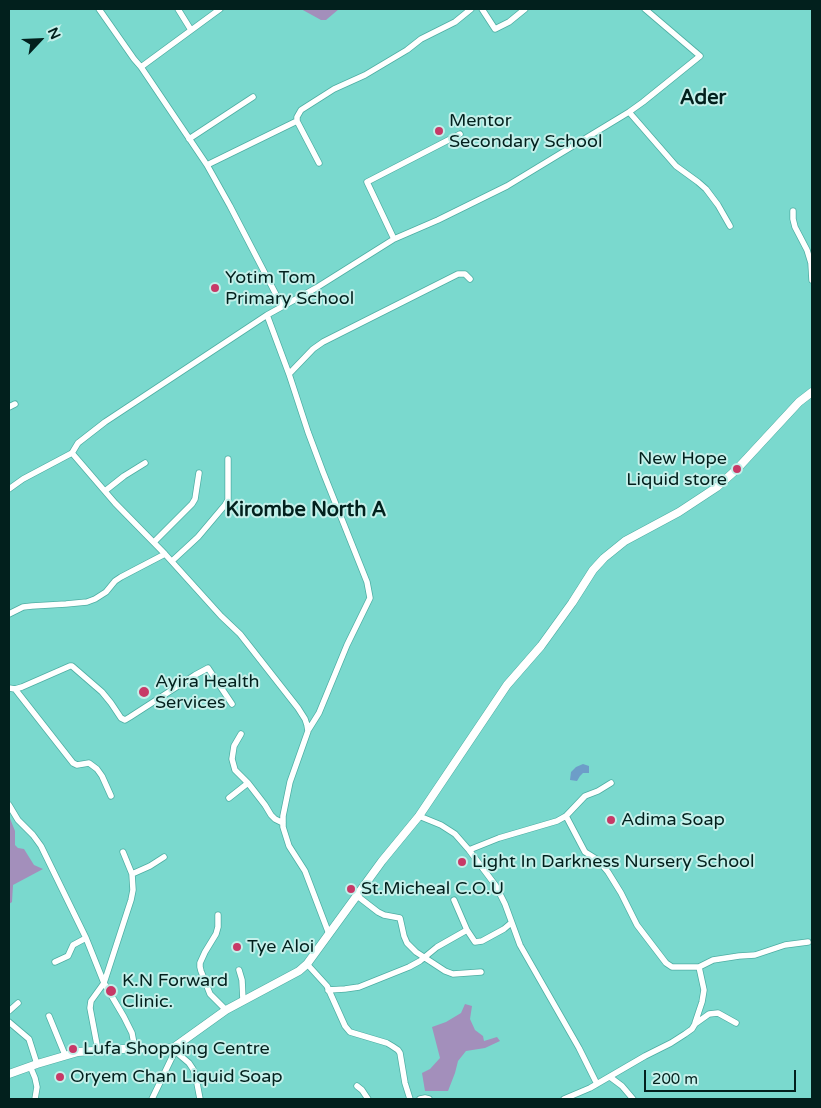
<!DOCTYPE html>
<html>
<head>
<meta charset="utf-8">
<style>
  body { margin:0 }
  #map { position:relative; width:821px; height:1108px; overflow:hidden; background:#7ad9ce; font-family:"Varela Round",sans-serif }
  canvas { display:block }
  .frame { position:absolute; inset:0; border:10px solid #02201d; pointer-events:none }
  .north { position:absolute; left:15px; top:15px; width:50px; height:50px; -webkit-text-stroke:4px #c4f0ea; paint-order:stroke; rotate:65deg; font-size:14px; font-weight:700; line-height:20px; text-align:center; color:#02201d }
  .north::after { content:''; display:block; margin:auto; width:18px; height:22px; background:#02201d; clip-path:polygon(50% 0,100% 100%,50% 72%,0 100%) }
  .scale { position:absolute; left:644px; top:1070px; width:152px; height:22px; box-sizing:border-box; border:2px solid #02201d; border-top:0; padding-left:6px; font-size:15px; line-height:18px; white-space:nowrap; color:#02201d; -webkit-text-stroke:4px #c4f0ea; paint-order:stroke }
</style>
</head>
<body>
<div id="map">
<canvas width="821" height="1108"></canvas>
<div class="frame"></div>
<div class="north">N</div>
<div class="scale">200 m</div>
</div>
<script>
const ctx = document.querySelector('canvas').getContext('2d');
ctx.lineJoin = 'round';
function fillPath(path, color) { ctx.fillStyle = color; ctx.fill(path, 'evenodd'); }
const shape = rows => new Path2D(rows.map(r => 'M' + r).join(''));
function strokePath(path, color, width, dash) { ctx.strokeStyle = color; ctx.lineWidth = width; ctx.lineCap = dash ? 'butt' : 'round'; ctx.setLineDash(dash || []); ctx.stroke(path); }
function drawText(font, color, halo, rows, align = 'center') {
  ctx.font = font + ' "Varela Round",sans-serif'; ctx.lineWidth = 4; ctx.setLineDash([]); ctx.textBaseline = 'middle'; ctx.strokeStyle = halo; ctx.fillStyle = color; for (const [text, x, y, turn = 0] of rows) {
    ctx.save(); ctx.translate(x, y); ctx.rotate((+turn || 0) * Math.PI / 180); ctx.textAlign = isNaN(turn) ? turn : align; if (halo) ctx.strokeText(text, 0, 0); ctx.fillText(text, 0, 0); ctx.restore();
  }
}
const green = shape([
  [301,9,339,9,326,20,321,20],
  [9,816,15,831,15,845,18,848,24,849,34,865,43,869,13,885,12,902,9,904],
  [465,1004,472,1006,470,1019,475,1030,483,1036,484,1041,497,1037,500,1041,485,1048,466,1051,458,1061,455,1073,448,1091,425,1091,422,1073,430,1069,440,1058,432,1027,446,1022,461,1013]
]);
const water = shape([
  [583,764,589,766,589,773,583,773,580,776,577,781,570,780,571,772,576,767]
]);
const street = shape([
  [99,9,134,59,141,67,207,165,230,206,282,306],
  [178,9,191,30],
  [482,9,495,29,509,22,525,9],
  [141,67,220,9],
  [629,112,676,166,698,182,706,189,718,205,730,226],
  [189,139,253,97],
  [319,163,297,121,297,117,301,110,334,89,365,75,407,50,421,39,455,22,471,9],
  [207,165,297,121],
  [793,211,793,219,795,227,807,250,811,263,812,280],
  [394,239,367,182,460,134],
  [267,315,289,374,308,432,323,472,367,582,370,598,347,645,319,713,309,729],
  [289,374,313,349,323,342,458,274,465,274,470,279],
  [9,407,15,404],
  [72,453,115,503,165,554,221,616,240,634,298,708,305,719,307,725,308,731,290,782,283,816,283,827,289,846,305,871,329,934],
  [9,489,23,479,72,453,78,443,105,422,267,315,316,288,394,239,438,220,507,186,629,112,643,102,700,56,645,9],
  [105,491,124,476,145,463],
  [154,542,192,504,195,499,199,473],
  [172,561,198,537,225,505,228,500,228,459],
  [9,614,23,607,32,606,66,604,87,602,95,599,106,592,115,581,121,577,165,554],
  [9,688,15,689,22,687,70,666,72,666,102,692,111,703,121,718,125,720,130,717,195,675,208,668,232,704],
  [15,689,73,763,77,765,89,763,97,769,102,776,111,796],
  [241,734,234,746,232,759,235,770,248,783,265,805,271,815,275,819,283,823],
  [229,798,248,783],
  [9,805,18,820,33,835,41,846,86,938,104,983,124,1017,132,1033,135,1049],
  [419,816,441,825,455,834,469,850,496,886,505,904,520,945,579,1048,597,1084],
  [566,816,585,852,598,860,608,872,621,893,637,925,666,963,672,967,699,967,713,960,739,956,755,955,785,945,808,942],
  [469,850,499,838,557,821,566,816,585,796,598,791,611,783],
  [132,874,150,866,164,857],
  [356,895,378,912,384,915,400,918,404,936,407,943,416,952,445,971,453,974,481,972],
  [454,900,467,930,475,942,482,941,504,929,511,923],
  [218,915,218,927,216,934,205,952,200,963,200,967,201,971,210,994,226,1010],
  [55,962,68,956,73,945,86,938],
  [307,964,327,986,345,1026,350,1032,387,1043,392,1046,398,1050,400,1053,405,1083,410,1099],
  [239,970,242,980,243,1000],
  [328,990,345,989,359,987,409,967,420,961,437,947,467,930],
  [9,1011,18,1003],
  [49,1016,65,1055],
  [9,1022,29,1039,37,1064],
  [695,1023,702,1002,704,990,699,967],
  [173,1048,175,1051,189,1063,193,1069,196,1078,200,1099],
  [98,1050,90,1008,91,1001,104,983,131,900,133,890,132,874,123,852],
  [30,1066,35,1078,37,1087,35,1099],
  [610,1077,622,1086,633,1099],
  [357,1086,362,1090,368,1099],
  [152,1099,175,1051],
  [420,1099,425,1098,429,1099],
  [564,1099,590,1088,645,1056,671,1043,685,1034,692,1029,695,1024,709,1014,718,1013,736,1023]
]);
const secondary = shape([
  [9,1074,37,1064,78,1052,123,1049,173,1048,226,1010,299,971,307,964,382,861,419,816,507,685,541,646,572,603,593,570,604,558,625,541,679,512,717,487,737,469,799,402,812,392]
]);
const markers = [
  [439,131,5,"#c73967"],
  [215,288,5,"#c73967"],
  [737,469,5,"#c73967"],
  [144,692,6,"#c73967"],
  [611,820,5,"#c73967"],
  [462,862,5,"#c73967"],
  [351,889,5,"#c73967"],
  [237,947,5,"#c73967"],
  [111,991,6,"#c73967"],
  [73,1049,5,"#c73967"],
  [60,1077,5,"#c73967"]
];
const poiNames = [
  ["Mentor",449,121],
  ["Secondary School",449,142],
  ["Yotim Tom",225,278],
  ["Primary School",225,299],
  ["New Hope",727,459,"right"],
  ["Liquid store",727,480,"right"],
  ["Ayira Health",155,682],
  ["Services",155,703],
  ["Adima Soap",621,820],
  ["Light In Darkness Nursery School",472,862],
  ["St.Micheal C.O.U",361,889],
  ["Tye Aloi",247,947],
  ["K.N Forward",122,981],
  ["Clinic.",122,1002],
  ["Lufa Shopping Centre",83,1049],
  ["Oryem Chan Liquid Soap",70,1077]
];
const quarterNames = [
  ["Ader",703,99],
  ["Kirombe North A",306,511]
];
fillPath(green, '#a38fbb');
fillPath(water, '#6d9dc8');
strokePath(street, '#4eaea3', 7);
strokePath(secondary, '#4eaea3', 9);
strokePath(street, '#fff', 5.5);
strokePath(secondary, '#fff', 8);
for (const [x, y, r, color] of markers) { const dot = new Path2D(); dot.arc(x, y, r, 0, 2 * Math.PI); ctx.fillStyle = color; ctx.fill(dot); strokePath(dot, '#c4f0ea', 2); }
drawText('18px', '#02201d', '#c4f0ea', poiNames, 'left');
drawText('bold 20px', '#02201d', '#c4f0ea', quarterNames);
</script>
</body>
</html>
